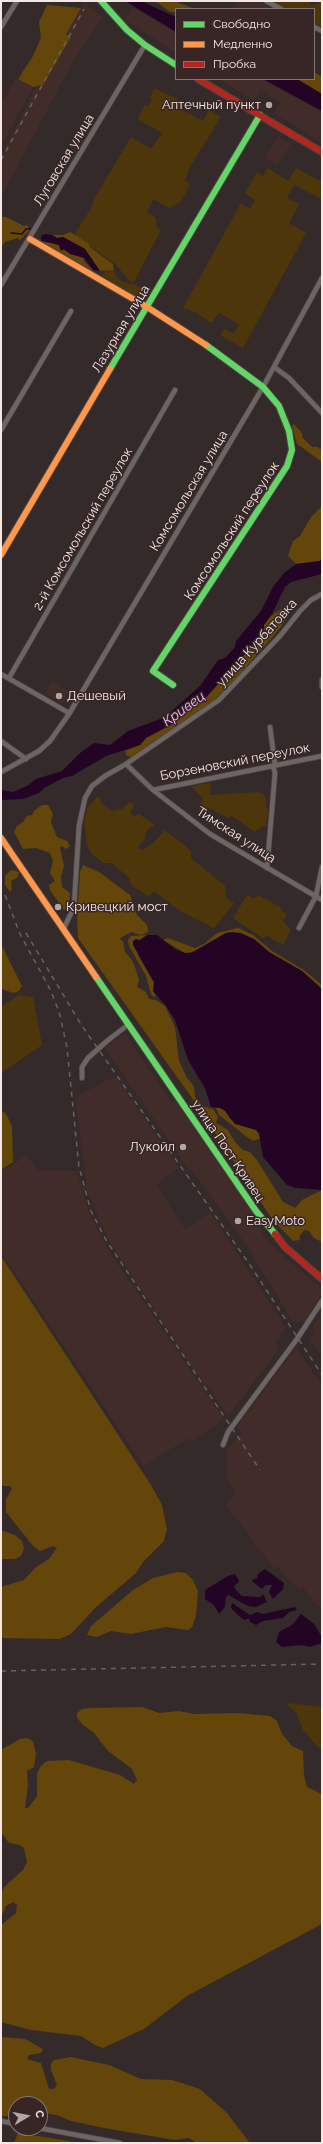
<!DOCTYPE html>
<html>
<head>
<meta charset="utf-8">
<style>
  body { margin:0 }
  #map { position:relative; width:323px; height:2144px; overflow:hidden; background:#332a29; font-family:Raleway,sans-serif }
  canvas { display:block }
  .frame { position:absolute; inset:0; border:2px solid #f4e8e7; pointer-events:none }
  .legend { position:absolute; left:175px; top:8px; width:140px; height:72px; box-sizing:border-box; background:#372625; border:1px solid #837473; margin:0; padding:5px 7px; list-style:none; font-size:12px; color:#f4e8e7 }
  .legend li { display:flex; align-items:center; gap:8px; height:20px }
  .legend b { width:20px; border:1px solid #837473 }
  .north { position:absolute; left:8px; top:2096px; width:40px; height:40px; box-sizing:border-box; background:#372625; border:1px solid #837473; border-radius:50%; rotate:80deg; font-size:11px; font-weight:700; line-height:16px; text-align:center; color:#f4e8e7 }
  .north::after { content:''; display:block; margin:auto; width:14px; height:18px; background:#b0a6a4; clip-path:polygon(50% 0,100% 100%,50% 72%,0 100%) }
</style>
</head>
<body>
<div id="map">
<canvas width="323" height="2144"></canvas>
<div class="frame"></div>
<ul class="legend">
<li><b style="height:5px;background:#63d668"></b>Свободно</li>
<li><b style="height:5px;background:#ff974d"></b>Медленно</li>
<li><b style="height:5px;background:#b3261e"></b>Пробка</li>
</ul>
<div class="north">С</div>
</div>
<script>
const ctx = document.querySelector('canvas').getContext('2d');
ctx.lineJoin = 'round';
function fillPath(path, color) { ctx.fillStyle = color; ctx.fill(path, 'evenodd'); }
const shape = rows => new Path2D(rows.map(r => 'M' + r).join(''));
function strokePath(path, color, width, dash) { ctx.strokeStyle = color; ctx.lineWidth = width; ctx.lineCap = dash ? 'butt' : 'round'; ctx.setLineDash(dash || []); ctx.stroke(path); }
function drawText(font, color, halo, rows, align = 'center') {
  ctx.font = font + ' Raleway,sans-serif'; ctx.lineWidth = 3; ctx.setLineDash([]); ctx.textBaseline = 'middle'; ctx.strokeStyle = halo; ctx.fillStyle = color; for (const [text, x, y, turn = 0] of rows) {
    ctx.save(); ctx.translate(x, y); ctx.rotate((+turn || 0) * Math.PI / 180); ctx.textAlign = isNaN(turn) ? turn : align; if (halo) ctx.strokeText(text, 0, 0); ctx.fillText(text, 0, 0); ctx.restore();
  }
}
const built = shape([
  [237,1,259,1,272,9,230,9],
  [84,2,103,17,71,65,4,192,1,191,1,157,36,87,43,85,71,37,65,34],
  [132,7,176,32,176,53,124,19],
  [16,78,33,87,1,147,1,105],
  [219,79,261,79,322,112,322,143,274,113,280,103,261,90,254,101],
  [278,136,291,144,277,165,265,158],
  [52,681,69,691,62,704,45,693],
  [125,1034,172,1103,176,1101,235,1187,264,1231,262,1234,281,1254,319,1286,321,1295,305,1322,293,1322,247,1246,191,1169,189,1170,185,1164,105,1048],
  [115,1076,179,1168,156,1185,185,1229,210,1212,286,1328,275,1343,279,1349,228,1416,209,1388,207,1389,109,1241,87,1190,75,1097],
  [27,1155,38,1170,77,1171,89,1212,106,1247,224,1419,192,1442,188,1438,144,1466,1,1252,1,1172],
  [322,1313,322,1356,310,1339,314,1332,313,1326],
  [296,1348,322,1385,322,1606,317,1606,303,1587,299,1590,277,1566,274,1569,225,1504,236,1494,226,1478,226,1449,241,1434,237,1427]
]);
const green = shape([
  [271,1,309,1,310,5,322,2,322,27,314,23,314,9,286,9],
  [154,88,186,103,182,110,203,121,209,110,221,117,191,165,185,180,190,184,181,201,170,208,153,199,147,212,156,218,156,227,161,230,134,282,129,280,114,263,74,235,92,207,94,199,131,137,151,149,162,133,138,119,145,104,148,106,152,100,150,98],
  [268,168,288,181,296,168,322,182,322,199,294,185,287,198,299,204,289,223,306,233,243,348,220,335,224,329,234,334,239,324,219,313,212,323,195,312,183,308,241,203,250,209,255,200,245,193,257,172,263,176],
  [108,270,114,270,117,278,123,282,134,284,144,290,146,296,139,299,101,275],
  [211,783,210,795,259,792,263,793,266,799,266,807,268,810,266,826,261,827,255,832,232,816,229,818,206,807,202,811,198,808,203,798,191,786],
  [98,796,103,805,112,811,122,809,130,802,134,806,130,813,134,817,139,814,156,826,150,827,146,832,145,839,138,847,141,850,152,844,165,830,191,851,191,858,225,886,226,898,234,903,214,928,180,911,154,891,149,896,132,886,129,878,112,863,103,863,92,854,87,846,84,824,87,808],
  [247,895,254,899,258,895,282,908,280,910,287,914,283,921,291,930,283,945,266,935,264,939,233,918],
  [19,995,33,997,42,1045,1,1073,1,1007],
  [289,1703,322,1707,322,1748,319,1748,303,1730,296,1712,287,1705]
]);
const forest = shape([
  [151,1,174,1,195,9,176,9,176,12,170,12,158,3],
  [47,5,81,8,66,34,71,37,43,85,33,87,18,79,33,56,41,38,39,22],
  [314,72,322,77,322,94,297,79,314,79],
  [1,217,6,217,24,226,27,225,30,230,20,240,17,238,5,242,1,247],
  [70,232,88,243,91,248,113,264,114,270,100,271,85,249,63,237,57,238,52,235,63,235],
  [42,241,55,243,59,245,60,249,84,258,84,261,93,270,91,272,58,253],
  [294,424,302,433,303,438,312,447,318,447,322,450,322,462,297,444,292,426],
  [322,506,322,557,320,561,296,564,288,556,293,541,300,536,311,517],
  [281,609,285,609,288,615,281,627,234,681,215,700,132,757,127,756,125,751,140,745,146,738,176,722,192,706,202,702,253,645,264,630,264,625,267,619],
  [42,805,48,805,53,814,51,822,57,837,67,841,70,846,66,849,62,846,60,848,64,866,61,876,62,887,70,893,69,908,64,910,50,890,49,885,55,881,50,873,53,861,50,853,36,848,23,849,14,832,17,826,23,822,27,816,32,815,34,811],
  [83,865,99,872,130,895,137,915,147,925,148,932,141,935,131,932,119,939,123,941,125,952,132,960,136,970,139,980,137,987,146,992,149,999,156,1000,165,1006,175,1027,179,1061,187,1078,194,1086,195,1097,202,1106,213,1109,218,1117,216,1123,228,1130,235,1142,243,1150,250,1152,257,1160,283,1202,295,1208,302,1200,322,1190,322,1242,314,1238,309,1231,304,1230,299,1237,300,1240,293,1241,272,1219,192,1098,78,938,77,916,80,872],
  [11,870,19,872,18,877,11,881,12,889,10,892,5,885,5,876],
  [238,928,253,935,272,951,304,970,322,985,322,989,302,971,269,952,254,939,226,933,196,951,185,953,163,940,168,938,195,948,204,944,217,933],
  [147,935,140,940,138,955,154,983,153,991,156,996,154,997,151,994,146,976,129,946,128,940,131,936],
  [1,944,22,986,19,991,13,993,2,989],
  [216,1108,220,1108,225,1110,230,1119,256,1130,261,1138,253,1141,247,1137,219,1115],
  [1,1110,6,1114,12,1126,13,1162,1,1170],
  [1,1256,151,1485,162,1505,167,1529,164,1541,143,1562,136,1573,96,1607,71,1634,60,1639,1,1638,1,1587,24,1580,36,1567,49,1559,57,1548,53,1546,40,1551,33,1546,6,1512,6,1499,12,1489,10,1486,1,1486],
  [1,1530,15,1535,22,1541,24,1549,21,1556,15,1559,1,1559],
  [177,1572,186,1573,193,1580,198,1591,196,1616,192,1627,188,1630,166,1627,131,1634,111,1631,97,1637,87,1635,91,1626,133,1590,153,1578],
  [142,1707,159,1713,179,1711,194,1714,238,1713,270,1716,277,1721,282,1734,292,1746,303,1751,304,1775,307,1787,322,1794,322,1924,187,1996,144,2029,103,2048,95,2045,81,2036,31,2030,1,2022,1,1925,16,1913,17,1905,13,1902,6,1906,1,1917,1,1894,4,1887,23,1870,27,1862,24,1848,20,1845,9,1843,1,1832,1,1750,20,1739,27,1738,33,1741,36,1754,34,1767,27,1771,28,1786,25,1808,28,1808,37,1796,37,1773,41,1766,47,1761,69,1760,120,1775,134,1784,137,1780,132,1769,108,1751,94,1733,83,1725,77,1718,77,1713,82,1709,90,1708],
  [1,2037,25,2039,43,2049,41,2053,29,2055,27,2059,41,2063,49,2089,54,2089,57,2085,51,2070,51,2064,54,2060,71,2057,109,2065,141,2079,172,2080,200,2089,227,2113,250,2143,197,2143,189,2138,174,2140,104,2128,71,2121,57,2115,42,2113,40,2112,40,2104,16,2104,16,2116,1,2116],
  [18,2133,82,2143,14,2143]
]);
const water = shape([
  [125,1,141,1,176,17,176,32],
  [263,79,297,79,322,94,322,111],
  [46,234,52,235,57,238,63,237,85,249,100,271,93,270,84,258,70,254,64,249,61,251,59,245,42,241,41,238,42,235],
  [322,557,322,574,291,582,285,587,272,614,264,625,264,630,253,645,202,702,192,706,176,722,146,738,140,745,106,756,72,776,63,778,44,788,39,793,23,799,1,800,1,790,13,792,27,786,36,779,62,771,80,753,94,743,110,745,128,731,163,718,173,710,200,686,218,660,225,658,235,647,236,641,261,611,273,587,284,573,296,564,320,561],
  [232,932,241,933,254,939,269,952,302,971,322,989,322,1190,296,1188,287,1185,263,1157,259,1133,256,1130,235,1124,225,1111,220,1108,211,1107,205,1088,188,1060,175,1020,166,1006,153,991,154,982,133,945,133,941,136,939,140,940,147,935,157,935,175,949,185,953,191,953,226,933],
  [265,1569,284,1583,283,1589,273,1599,269,1592,272,1585,266,1585,262,1589,253,1582,252,1580,257,1578,258,1574],
  [235,1574,239,1581,234,1587,236,1590,242,1596,260,1597,263,1594,267,1602,256,1607,248,1606,228,1595,226,1597,225,1607,219,1614,214,1605,205,1599,205,1590,228,1576],
  [232,1603,250,1615,257,1612,263,1614,295,1607,297,1610,289,1612,283,1618,263,1621,256,1625,250,1622,249,1618,245,1620,240,1617,231,1608],
  [301,1614,314,1624,322,1637,322,1643,310,1647,302,1645,282,1647,276,1642,279,1632,292,1625]
]);
const stream = shape([
  [11,233,22,234,26,229,31,229]
]);
const street = shape([
  [266,1,281,9],
  [1,27,17,1],
  [314,27,322,31],
  [1,285,145,45],
  [274,367,289,378,322,413],
  [1,430,71,311],
  [1,674,69,713],
  [9,678,175,390],
  [322,680,322,687],
  [270,727,275,765],
  [1,741,26,759],
  [126,764,153,790,210,834,322,900],
  [1,772,39,751,50,741,69,714,263,387,322,278],
  [153,790,322,756],
  [267,868,275,773,273,766],
  [64,928,74,907,79,826,85,798,92,786,105,776,126,764,219,700,280,636,300,611,311,600,322,594],
  [299,928,316,896,322,867],
  [82,1078,82,1067,88,1058,107,1041,129,1024],
  [223,1445,228,1432,297,1339,322,1301],
  [1,2121,16,2124],
  [39,2128,120,2143]
]);
const fast = shape([
  [101,1,127,30,145,45,176,65],
  [110,369,260,115],
  [173,685,153,671,287,466,292,450,289,431,279,406,263,387,206,345],
  [96,977,256,1211,275,1234]
]);
const slow = shape([
  [30,239,147,307,206,345],
  [1,555,110,369],
  [1,838,96,977]
]);
const jam = shape([
  [198,79,322,152],
  [275,1234,285,1247,322,1279]
]);
const rail = shape([
  [1,160,84,9],
  [5,895,20,934,51,991,60,1015,67,1048,79,1167,91,1211,106,1240,260,1470],
  [26,933,82,1026,250,1265,322,1375],
  [1,1671,322,1664]
]);
const markers = [
  [269,105,4,"#b0a6a4"],
  [59,696,4,"#b0a6a4"],
  [58,907,4,"#b0a6a4"],
  [183,1147,4,"#b0a6a4"],
  [238,1221,4,"#b0a6a4"]
];
const poiNames = [
  ["Аптечный пункт",261,105,"right"],
  ["Дешевый",67,696],
  ["Кривецкий мост",66,907],
  ["Лукойл",175,1147,"right"],
  ["EasyMoto",246,1221]
];
const streetNames = [
  ["Луговская улица",64,160,-59],
  ["Лазурная улица",121,329,-59],
  ["Комсомольская улица",189,491,-59],
  ["2-й Комсомольский переулок",83,529,-60],
  ["Комсомольский переулок",232,531,-57],
  ["улица Курбатовка",257,643,-48],
  ["Борзеновский переулок",235,762,-11],
  ["Тимская улица",236,835,33],
  ["улица Пост Кривец",228,1151,56]
];
const waterNames = [
  ["Кривец",184,709,-36]
];
fillPath(built, '#422c2a');
fillPath(green, '#4e360b');
fillPath(forest, '#64460b');
fillPath(water, '#240424');
strokePath(stream, '#240424', 1.5);
strokePath(street, '#4e4645', 6);
strokePath(fast, '#4e4645', 8);
strokePath(slow, '#4e4645', 8);
strokePath(jam, '#4e4645', 8);
strokePath(street, '#6d6564', 4.5);
strokePath(fast, '#63d668', 6);
strokePath(slow, '#ff974d', 6);
strokePath(jam, '#b3261e', 6);
strokePath(rail, '#696160', 1.5, [5, 5]);
for (const [x, y, r, color] of markers) { const dot = new Path2D(); dot.arc(x, y, r, 0, 2 * Math.PI); ctx.fillStyle = color; ctx.fill(dot); strokePath(dot, '#372625', 1.5); }
drawText('13px', '#f4e8e7', '#372625', poiNames, 'left');
drawText('13px', '#f4e8e7', '#372625', streetNames);
drawText('italic 14px', '#feb8fc', '#372625', waterNames);
</script>
</body>
</html>
